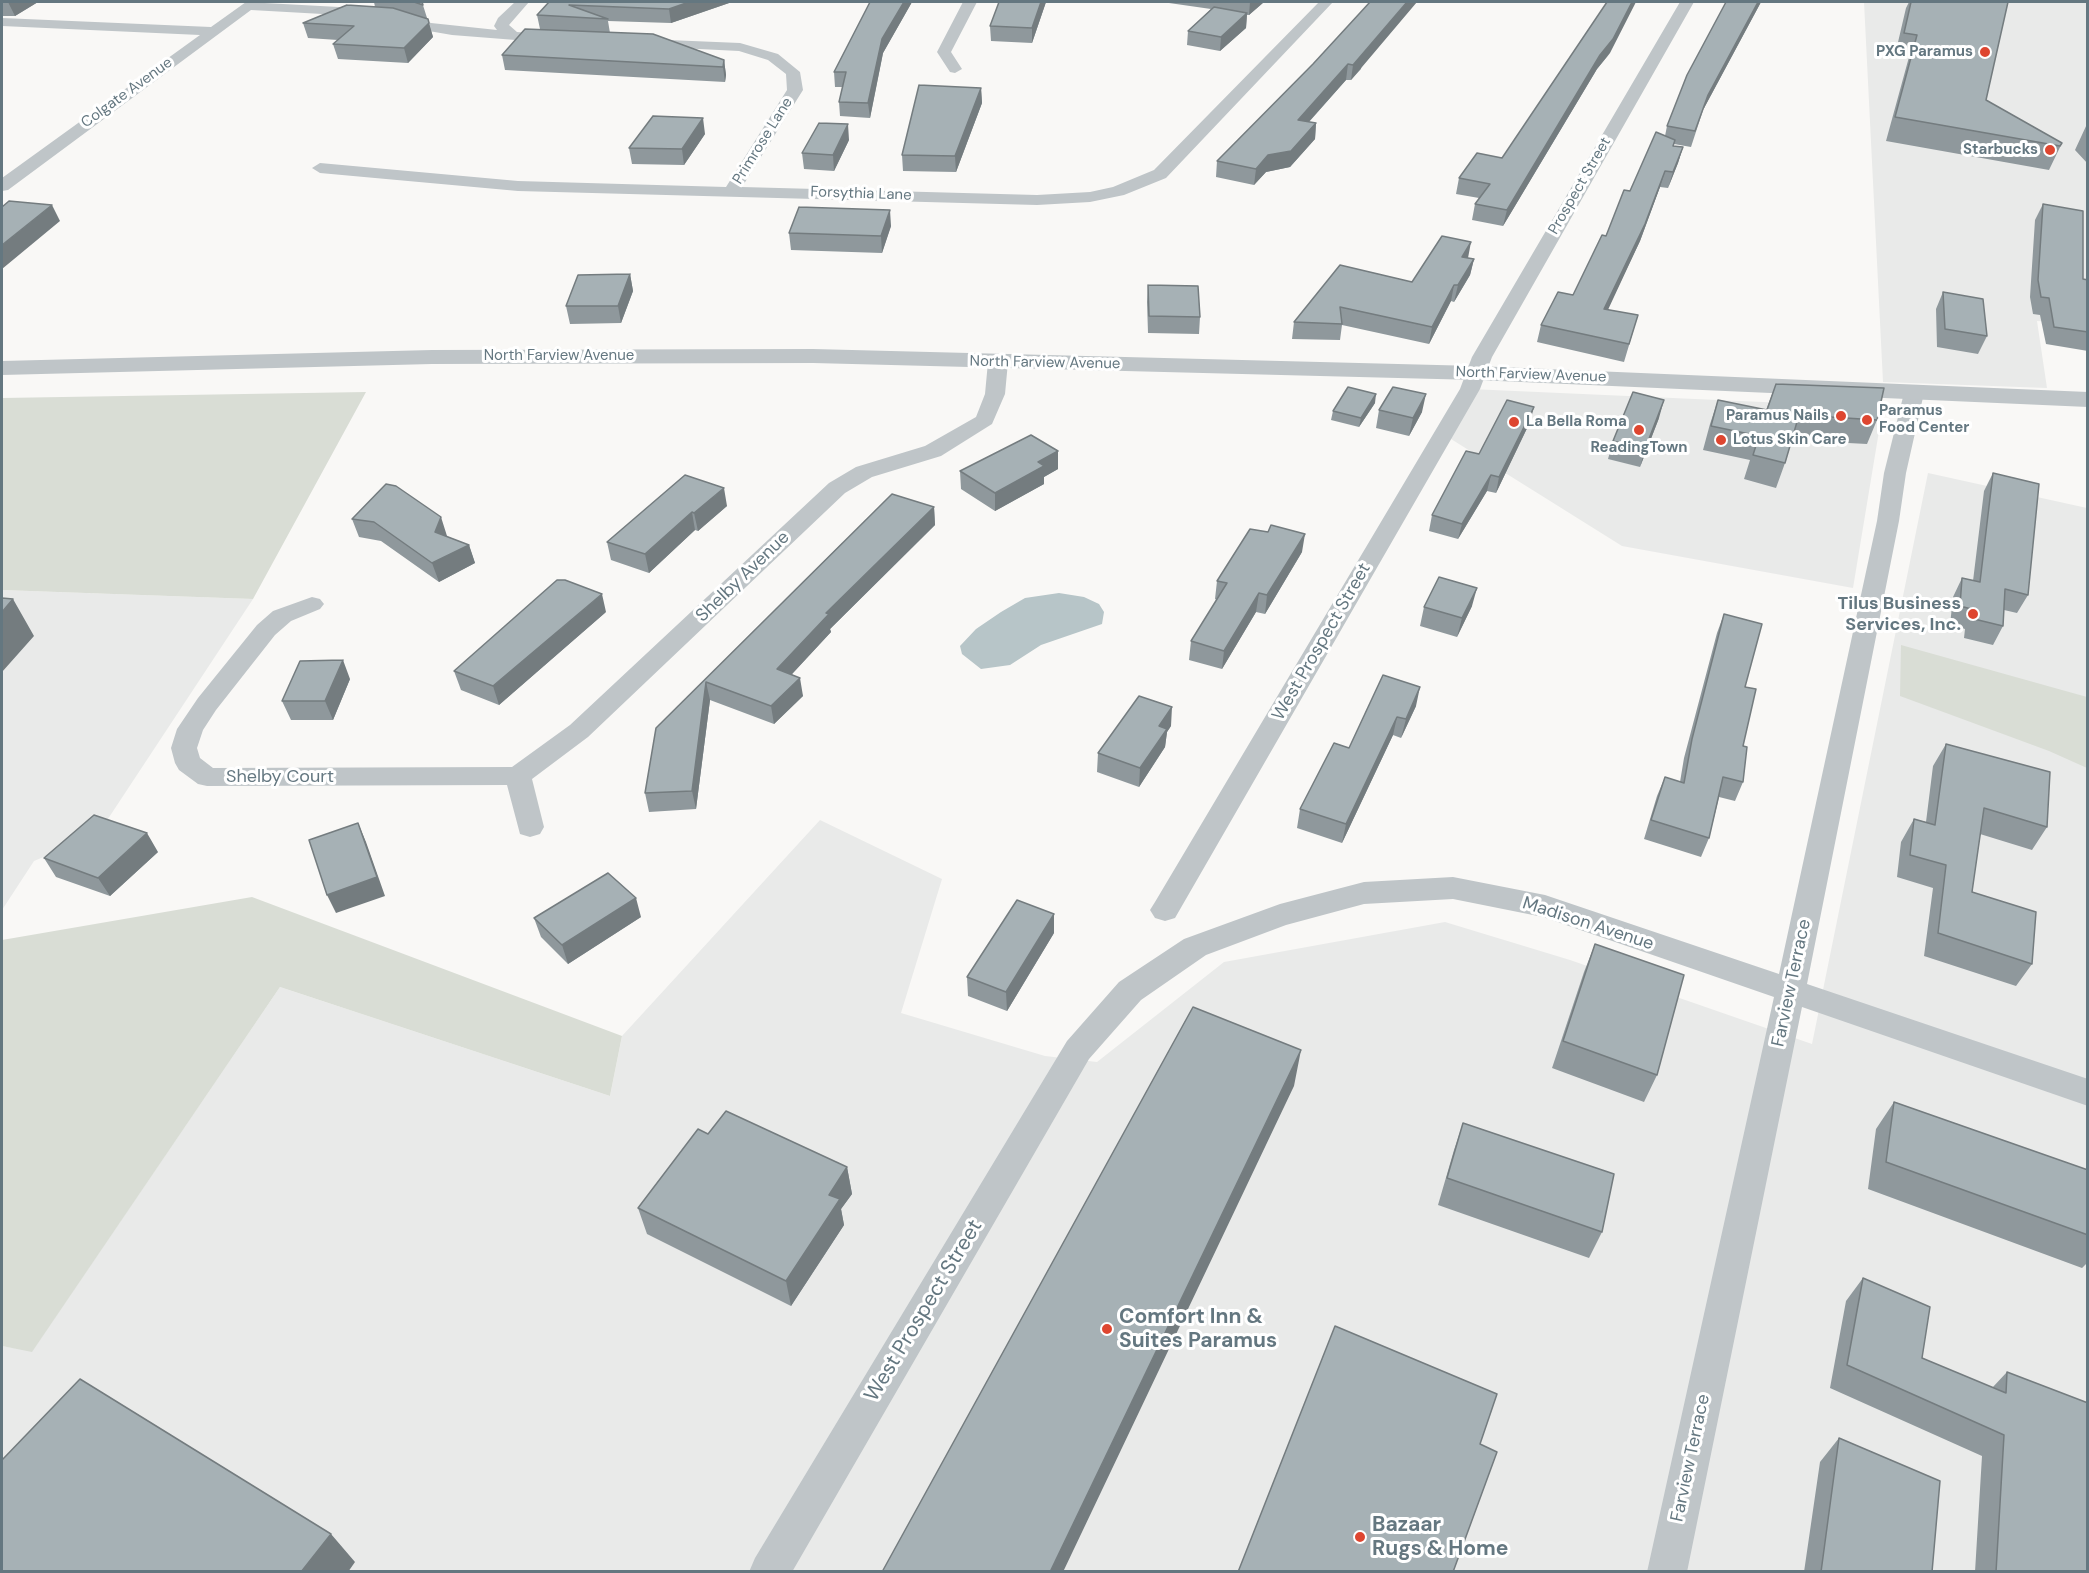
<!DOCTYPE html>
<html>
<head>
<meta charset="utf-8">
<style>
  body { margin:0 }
  #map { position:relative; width:2089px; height:1573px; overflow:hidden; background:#f9f8f6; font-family:"DM Sans",sans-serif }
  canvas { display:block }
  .frame { position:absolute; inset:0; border:3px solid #647780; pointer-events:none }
</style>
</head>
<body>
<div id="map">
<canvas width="2089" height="1573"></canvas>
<div class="frame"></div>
</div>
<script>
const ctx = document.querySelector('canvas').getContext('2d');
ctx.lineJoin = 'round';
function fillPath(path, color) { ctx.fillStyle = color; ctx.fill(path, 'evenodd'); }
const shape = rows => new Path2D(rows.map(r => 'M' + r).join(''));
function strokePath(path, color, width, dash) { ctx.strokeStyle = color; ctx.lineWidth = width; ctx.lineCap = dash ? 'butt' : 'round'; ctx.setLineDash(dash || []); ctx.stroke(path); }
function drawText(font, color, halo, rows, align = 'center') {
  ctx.font = font + ' "DM Sans",sans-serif'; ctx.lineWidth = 6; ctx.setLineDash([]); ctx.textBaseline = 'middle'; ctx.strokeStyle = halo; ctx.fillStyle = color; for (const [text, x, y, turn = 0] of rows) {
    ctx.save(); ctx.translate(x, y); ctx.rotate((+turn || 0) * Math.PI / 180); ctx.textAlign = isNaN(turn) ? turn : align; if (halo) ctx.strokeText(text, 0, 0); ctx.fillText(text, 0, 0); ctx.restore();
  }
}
const built = shape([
  [1864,2,2087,2,2087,324,2037,321,2047,388,1883,382],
  [1470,389,1875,407,1882,413,1853,588,1622,546,1443,434],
  [1928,473,2087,508,2087,1571,2,1571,2,1346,32,1351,280,987,610,1096,622,1036,820,820,942,879,901,1013,1045,1056,1097,1062,1224,962,1445,922,1570,960,1812,1044],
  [2,590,253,599,98,834,34,861,2,910]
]);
const green = shape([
  [366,392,253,599,2,590,2,398],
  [1901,645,2087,697,2087,768,2049,751,1900,696],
  [252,897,622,1036,610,1096,280,987,32,1352,2,1346,2,940]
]);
const water = shape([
  [1059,593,1084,597,1099,604,1104,612,1102,624,1041,645,1010,665,981,669,962,654,960,646,976,629,1001,612,1025,598]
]);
const minor = shape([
  [246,2,376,9,404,13,431,23,497,30,494,26,498,18,515,2,529,2,509,25,517,32,554,35,561,39,554,43,452,35,423,30,396,20,376,17,251,10,8,190,2,191,2,178,200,35,2,26,2,18,211,27,246,2],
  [963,2,977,2,951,52,962,69,955,73,950,72,937,52,963,2],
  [1319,2,1333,2,1166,178,1124,195,1090,202,1037,205,518,191,320,173,312,168,320,163,518,181,726,187,787,90,786,74,768,60,739,51,639,46,637,43,639,40,644,39,740,43,778,54,800,72,803,90,742,187,1037,195,1090,192,1113,187,1154,170,1319,2],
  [1680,2,1694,2,1492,357,1480,389,1175,918,1165,921,1155,918,1150,910,1155,902,1460,389,1472,357,1680,2],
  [998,356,1005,358,1008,362,1005,394,992,424,941,456,872,477,845,493,588,737,532,779,544,827,540,834,530,837,520,834,507,785,207,786,198,784,179,770,175,763,171,748,177,729,198,698,257,625,273,611,312,597,320,599,324,604,320,609,291,621,275,635,216,710,203,730,197,748,200,758,213,768,512,767,570,725,829,483,856,467,925,446,976,417,985,394,988,362,991,358,998,356],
  [1914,387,1921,389,1924,393,1906,473,1899,521,1807,984,2088,1079,2088,1106,1802,1007,1687,1572,1647,1572,1774,997,1543,917,1453,899,1364,904,1286,925,1206,955,1141,1000,1089,1059,792,1572,749,1572,755,1558,1067,1041,1119,982,1184,939,1280,904,1364,882,1453,877,1545,895,1779,974,1877,521,1884,473,1904,393,1907,389,1914,387]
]);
const tertiary = shape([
  [813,349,1476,366,2088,392,2088,407,1476,380,813,363,432,364,2,375,2,361,432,350,813,349]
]);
const wall = shape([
  [2,2,38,2,15,16,2,16],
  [374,2,422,2,433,37,408,63,338,59,333,44,338,40,308,38,303,23,375,7],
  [549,2,732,2,671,23,608,21,610,33,724,60,726,75,725,82,505,70,502,55,540,29,537,15],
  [870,2,912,2,883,53,870,118,840,116,839,102,843,87,835,87,834,72],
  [999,2,1046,2,1032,43,991,41,990,26],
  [1162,2,1264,2,1249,15,1247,15,1246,28,1220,51,1187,45,1188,31,1211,9],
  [1370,2,1361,69,1351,80,1346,80,1309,122,1316,123,1315,139,1290,167,1266,172,1254,185,1216,177,1217,161,1313,64],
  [1726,2,1761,2,1703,110,1691,147,1674,144,1673,146,1683,147,1678,163,1668,188,1660,187,1640,241,1607,310,1638,315,1624,362,1537,342,1541,325,1573,295,1630,191,1665,136,1667,126],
  [1909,2,2008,2,1986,100,2062,143,2049,170,1886,141,1909,57,1895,55,1906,8],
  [1610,53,1597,69,1503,226,1472,220,1475,204,1479,198,1456,194,1459,178,1502,158],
  [981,88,982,103,956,172,903,171,902,155],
  [2087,124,2088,124,2088,164,2075,150],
  [705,134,684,165,632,164,629,148],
  [849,140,834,171,804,169,802,153],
  [2043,204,2083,279,2088,280,2088,351,2046,344,2040,315,2033,314,2030,297,2035,220],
  [891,226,882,253,791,250,789,233],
  [1467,258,1474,259,1470,275,1454,302,1451,301,1429,344,1342,325,1340,340,1292,339,1294,322,1412,282],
  [630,274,633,291,621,323,570,324,566,306],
  [1148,285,1200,317,1199,334,1148,333,1147,302],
  [1943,292,1987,336,1978,354,1937,347,1936,309],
  [1776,384,1877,420,1867,444,1792,440,1785,463,1776,488,1744,479,1750,460,1703,450,1710,424,1718,400,1766,410],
  [1375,403,1359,427,1331,420,1333,411],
  [1379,410,1422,412,1409,436,1376,428],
  [1659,418,1640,467,1608,459,1613,441],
  [1530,422,1496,493,1487,491,1458,539,1429,531,1432,515,1479,454],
  [1058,469,1044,477,1044,484,995,511,961,489,960,471],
  [1993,473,2028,595,2017,613,2004,610,2003,626,1993,645,1964,638,1965,629,1950,625,1953,597,1962,578,1973,581,1984,491],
  [685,475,727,506,698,531,695,530,649,573,611,560,607,542],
  [386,484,446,536,469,545,475,563,439,582,381,541,359,537,352,519],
  [934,507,935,525,830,629,831,632,792,674,803,696,774,724,710,700,696,809,649,812,645,793,656,728,842,543],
  [1302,552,1265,614,1256,612,1222,669,1189,660,1191,641,1217,600,1215,599,1217,581],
  [1472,606,1457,637,1420,626,1424,607],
  [606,612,499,705,461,690,454,671],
  [1724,614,1745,687,1743,746,1743,782,1735,801,1719,797,1709,838,1701,857,1644,839,1657,796,1665,777,1680,782,1684,758,1717,633],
  [1383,675,1416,706,1401,738,1393,735,1342,843,1297,828,1300,809,1349,748],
  [350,679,333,720,291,720,282,701],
  [1171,726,1167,732,1165,747,1139,787,1097,772,1098,753],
  [1946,744,2047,827,2032,850,1980,834,1972,892,2032,964,2016,986,1924,956,1933,888,1897,877,1901,842,1914,819,1926,822,1933,766],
  [158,852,110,896,56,877,44,858],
  [641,917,568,964,541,937,534,918],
  [1054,933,1007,1011,968,996,967,977],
  [1595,944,1657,1075,1644,1102,1552,1068,1584,972],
  [1894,1102,2088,1170,2088,1262,2082,1268,1868,1189,1876,1129],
  [1463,1123,1602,1232,1589,1258,1438,1205,1454,1150],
  [708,1134,847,1167,852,1194,841,1209,844,1225,791,1306,647,1234,638,1208],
  [1863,1278,1922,1358,1992,1388,2007,1372,2088,1572,1975,1572,1982,1456,1830,1388,1846,1301],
  [1839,1438,1932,1572,1804,1572,1820,1462]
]);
const shadedWall = shape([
  [8,2,38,2,15,16],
  [689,2,732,2,671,23,669,9],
  [904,2,912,2,883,53,870,118,868,103,882,39],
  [1041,2,1046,2,1032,43,1032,28],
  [1250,2,1264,2,1249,15],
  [1407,2,1417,2,1351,80,1353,65],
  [1632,2,1636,2,1610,53,1597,69,1503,226,1507,210],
  [1758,2,1761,2,1703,110,1691,147,1708,95],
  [1247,13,1246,28,1220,51,1221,37],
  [429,23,433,37,408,63,404,48],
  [724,60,726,75,725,82,723,67],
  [1348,64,1346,80,1297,135,1298,120],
  [981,88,982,103,956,172,955,156],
  [703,118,705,134,684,165,682,149],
  [1316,123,1315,139,1290,167,1266,172,1254,185,1256,169,1268,155],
  [848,124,849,140,834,171,833,155],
  [1683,147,1678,163,1668,188,1673,172],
  [1665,171,1660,187,1640,241,1600,327,1604,309],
  [52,205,60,221,2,269,2,245],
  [890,210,891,226,882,253,881,236],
  [1471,242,1468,258,1462,257],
  [1474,259,1470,275,1454,302,1458,285],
  [630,274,633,291,621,323,618,306],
  [1454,285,1451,301,1429,344,1432,327],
  [1376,394,1375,403,1359,427,1361,418],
  [1426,394,1422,412,1409,436,1413,418],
  [1664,400,1659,418,1640,467,1645,449],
  [1534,407,1530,422,1496,493,1499,477],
  [1058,451,1058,469,1044,477,1044,484,995,511,995,493,1038,462],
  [1491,475,1487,491,1458,539,1462,524],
  [724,488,727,506,698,531,694,513],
  [934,507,935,525,830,629,831,632,780,687,777,669,826,613],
  [692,512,695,530,649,573,645,554],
  [441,517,447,536,441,550,435,532],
  [1305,534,1302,552,1265,614,1267,595],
  [469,545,475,563,439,582,432,563],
  [1477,588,1472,606,1457,637,1462,618],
  [1259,593,1256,612,1222,669,1224,651],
  [602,594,606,612,499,705,493,686],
  [13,599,34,636,2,672,2,612],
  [343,660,350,679,333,720,325,701],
  [800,678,803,696,774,724,771,706],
  [706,682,710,700,696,809,692,791],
  [1420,687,1416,706,1401,738,1406,719],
  [1172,707,1171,726,1167,732,1165,747,1139,787,1140,768,1159,726],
  [1397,717,1393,735,1342,843,1346,824],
  [358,823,366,842,385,896,336,913,327,895],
  [147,833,158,852,110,896,98,878],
  [636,898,641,917,568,964,562,945],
  [1054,914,1054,933,1007,1011,1006,992],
  [1301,1050,1294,1086,1063,1572,1050,1572],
  [847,1167,852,1194,841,1209,844,1225,791,1306,786,1281,829,1195],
  [331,1534,355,1562,348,1572,301,1572]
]);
const building = shape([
  [414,2,422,2,423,5,414,2],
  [549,2,689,2,669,9,569,5,608,19,537,15,549,2],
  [870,2,904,2,882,39,868,103,839,102,846,72,834,72,870,2],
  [999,2,1041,2,1032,28,990,26,999,2],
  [1370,2,1407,2,1353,65,1348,64,1298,120,1316,123,1291,151,1268,155,1256,169,1217,161,1313,64,1370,2],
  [1607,2,1632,2,1613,39,1600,55,1507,210,1475,204,1490,184,1459,178,1477,153,1502,158,1607,2],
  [1726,2,1758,2,1708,95,1695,131,1667,126,1687,75,1726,2],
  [1911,2,2008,2,1986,100,2062,143,2060,146,1895,117,1917,35,1904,33,1911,2],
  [347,5,393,8,428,19,429,23,404,48,333,44,354,26,303,23,347,5],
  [1214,7,1247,13,1221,37,1188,31,1214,7],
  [525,29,653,34,724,60,723,67,502,55,525,29],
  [919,85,981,88,955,156,902,155,919,85],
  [653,116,703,118,682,149,629,148,653,116],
  [819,123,848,124,833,155,802,153,819,123],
  [1656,132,1675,140,1673,146,1683,147,1673,172,1665,171,1645,224,1604,309,1638,315,1629,344,1541,325,1558,292,1573,295,1602,235,1606,236,1624,190,1630,191,1656,132],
  [9,201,52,205,2,245,2,207,9,201],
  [2043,204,2083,211,2083,279,2088,280,2088,332,2054,327,2049,298,2041,297,2038,280,2043,204],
  [799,207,890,210,881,236,789,233,799,207],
  [1442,236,1471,242,1462,257,1474,259,1458,285,1454,285,1432,327,1340,307,1342,324,1294,322,1340,265,1412,282,1442,236],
  [630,274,618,306,566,306,578,275,630,274],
  [1148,285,1198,286,1200,317,1149,316,1148,285],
  [1943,292,1983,299,1987,336,1945,329,1943,292],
  [1776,384,1884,388,1877,420,1799,415,1785,463,1753,455,1759,436,1711,426,1718,400,1767,410,1776,384],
  [1348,387,1376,394,1361,418,1333,411,1348,387],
  [1393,387,1426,394,1413,418,1379,410,1393,387],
  [1633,392,1664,400,1645,449,1613,441,1633,392],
  [1507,400,1534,407,1499,477,1491,475,1462,524,1432,515,1466,451,1479,454,1507,400],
  [1031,435,1058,451,1038,462,1044,466,995,493,960,471,1031,435],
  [1993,473,2039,484,2028,595,2005,589,2003,626,1974,619,1975,610,1960,606,1962,578,1980,582,1993,473],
  [685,475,724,488,694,513,692,512,645,554,607,542,685,475],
  [386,484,396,486,441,517,435,532,469,545,432,563,374,522,352,519,386,484],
  [892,494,934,507,826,613,829,614,777,669,800,678,771,706,706,682,692,791,645,793,656,728,892,494],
  [1271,525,1305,534,1267,595,1259,593,1224,651,1191,641,1227,583,1217,581,1250,529,1268,532,1271,525],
  [1439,577,1477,588,1462,618,1424,607,1439,577],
  [557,580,565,580,602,594,493,686,454,671,557,580],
  [2,598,13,599,2,612,2,598],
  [1724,614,1762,624,1745,687,1756,689,1743,746,1747,747,1743,782,1723,777,1709,838,1651,820,1665,777,1684,783,1692,739,1724,614],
  [343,660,325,701,282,701,300,661,343,660],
  [1383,675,1420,687,1406,719,1397,717,1346,824,1300,809,1334,743,1349,748,1383,675],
  [1139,696,1172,707,1159,726,1167,729,1140,768,1098,753,1139,696],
  [1946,744,2050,772,2047,827,1984,808,1972,892,2036,912,2032,964,1938,933,1946,865,1910,855,1914,819,1935,825,1946,744],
  [94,815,147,833,98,878,44,858,94,815],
  [358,823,377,877,327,895,309,840,358,823],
  [608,873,636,898,562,945,534,918,608,873],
  [1017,900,1054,914,1006,992,967,977,1017,900],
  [1595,944,1684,975,1657,1075,1563,1041,1595,944],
  [1193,1007,1301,1050,1050,1572,882,1572,1193,1007],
  [1894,1102,2088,1170,2088,1235,1886,1162,1894,1102],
  [726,1111,847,1167,829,1195,840,1199,786,1281,638,1208,698,1129,708,1134,726,1111],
  [1463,1123,1614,1174,1602,1232,1447,1178,1463,1123],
  [1863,1278,1930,1307,1922,1358,2006,1393,2007,1372,2088,1403,2088,1572,1996,1572,2004,1435,1847,1365,1863,1278],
  [1335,1326,1497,1394,1480,1444,1497,1452,1453,1572,1238,1572,1335,1326],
  [80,1379,331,1534,301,1572,2,1572,2,1460,80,1379],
  [1839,1438,1940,1481,1932,1572,1821,1572,1839,1438]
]);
const markers = [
  [1985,52,6,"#de4630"],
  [2050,150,6,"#de4630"],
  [1841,416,6,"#de4630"],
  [1867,420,6,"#de4630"],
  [1514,422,6,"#de4630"],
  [1639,430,6,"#de4630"],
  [1721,440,6,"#de4630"],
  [1973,614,6,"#de4630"],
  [1107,1329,6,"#de4630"],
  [1360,1537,6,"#de4630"]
];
const farPoinames = [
  ["PXG Paramus",1973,52],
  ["Starbucks",2038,150],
  ["Paramus",1879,411,"left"],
  ["Food Center",1879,428,"left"],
  ["Paramus Nails",1829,416],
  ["La Bella Roma",1526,422,"left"],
  ["Lotus Skin Care",1733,440,"left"],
  ["ReadingTown",1639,448,"center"]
];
const farStreetnames = [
  ["Colgate Avenue",127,93,-36],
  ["Primrose Lane",763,141,-58],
  ["Prospect Street",1580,186,-60],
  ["Forsythia Lane",861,194,2],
  ["North Farview Avenue",559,356],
  ["North Farview Avenue",1045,363,1],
  ["North Farview Avenue",1531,375,2]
];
const streetNames = [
  ["Shelby Avenue",743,577,-44],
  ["West Prospect Street",1322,642,-60],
  ["Shelby Court",280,777],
  ["Madison Avenue",1588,924,18],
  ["Farview Terrace",1792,983,-78],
  ["Farview Terrace",1691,1458,-78]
];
const poiNames = [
  ["Tilus Business",1961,604],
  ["Services, Inc.",1961,625]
];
const nearStreetnames = [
  ["West Prospect Street",924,1311,-59]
];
const nearPoinames = [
  ["Comfort Inn &",1119,1317],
  ["Suites Paramus",1119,1341],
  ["Bazaar",1372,1525],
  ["Rugs & Home",1372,1549]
];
fillPath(built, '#e9eae9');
fillPath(green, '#d9ddd5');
fillPath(water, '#b7c5c8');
fillPath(minor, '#bfc5c8');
fillPath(tertiary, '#bfc5c8');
fillPath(wall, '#8f989c');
fillPath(shadedWall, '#747c7f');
fillPath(building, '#a6b1b5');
strokePath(building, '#747c7f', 1.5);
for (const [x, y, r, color] of markers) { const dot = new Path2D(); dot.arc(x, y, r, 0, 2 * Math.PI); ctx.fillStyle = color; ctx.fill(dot); strokePath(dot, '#fff', 2); }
drawText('bold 15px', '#647780', '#fff', farPoinames, 'right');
drawText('15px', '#647780', '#fff', farStreetnames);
drawText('18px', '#647780', '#fff', streetNames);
drawText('bold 18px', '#647780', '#fff', poiNames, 'right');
drawText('21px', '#647780', '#fff', nearStreetnames);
drawText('bold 21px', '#647780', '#fff', nearPoinames, 'left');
</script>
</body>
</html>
